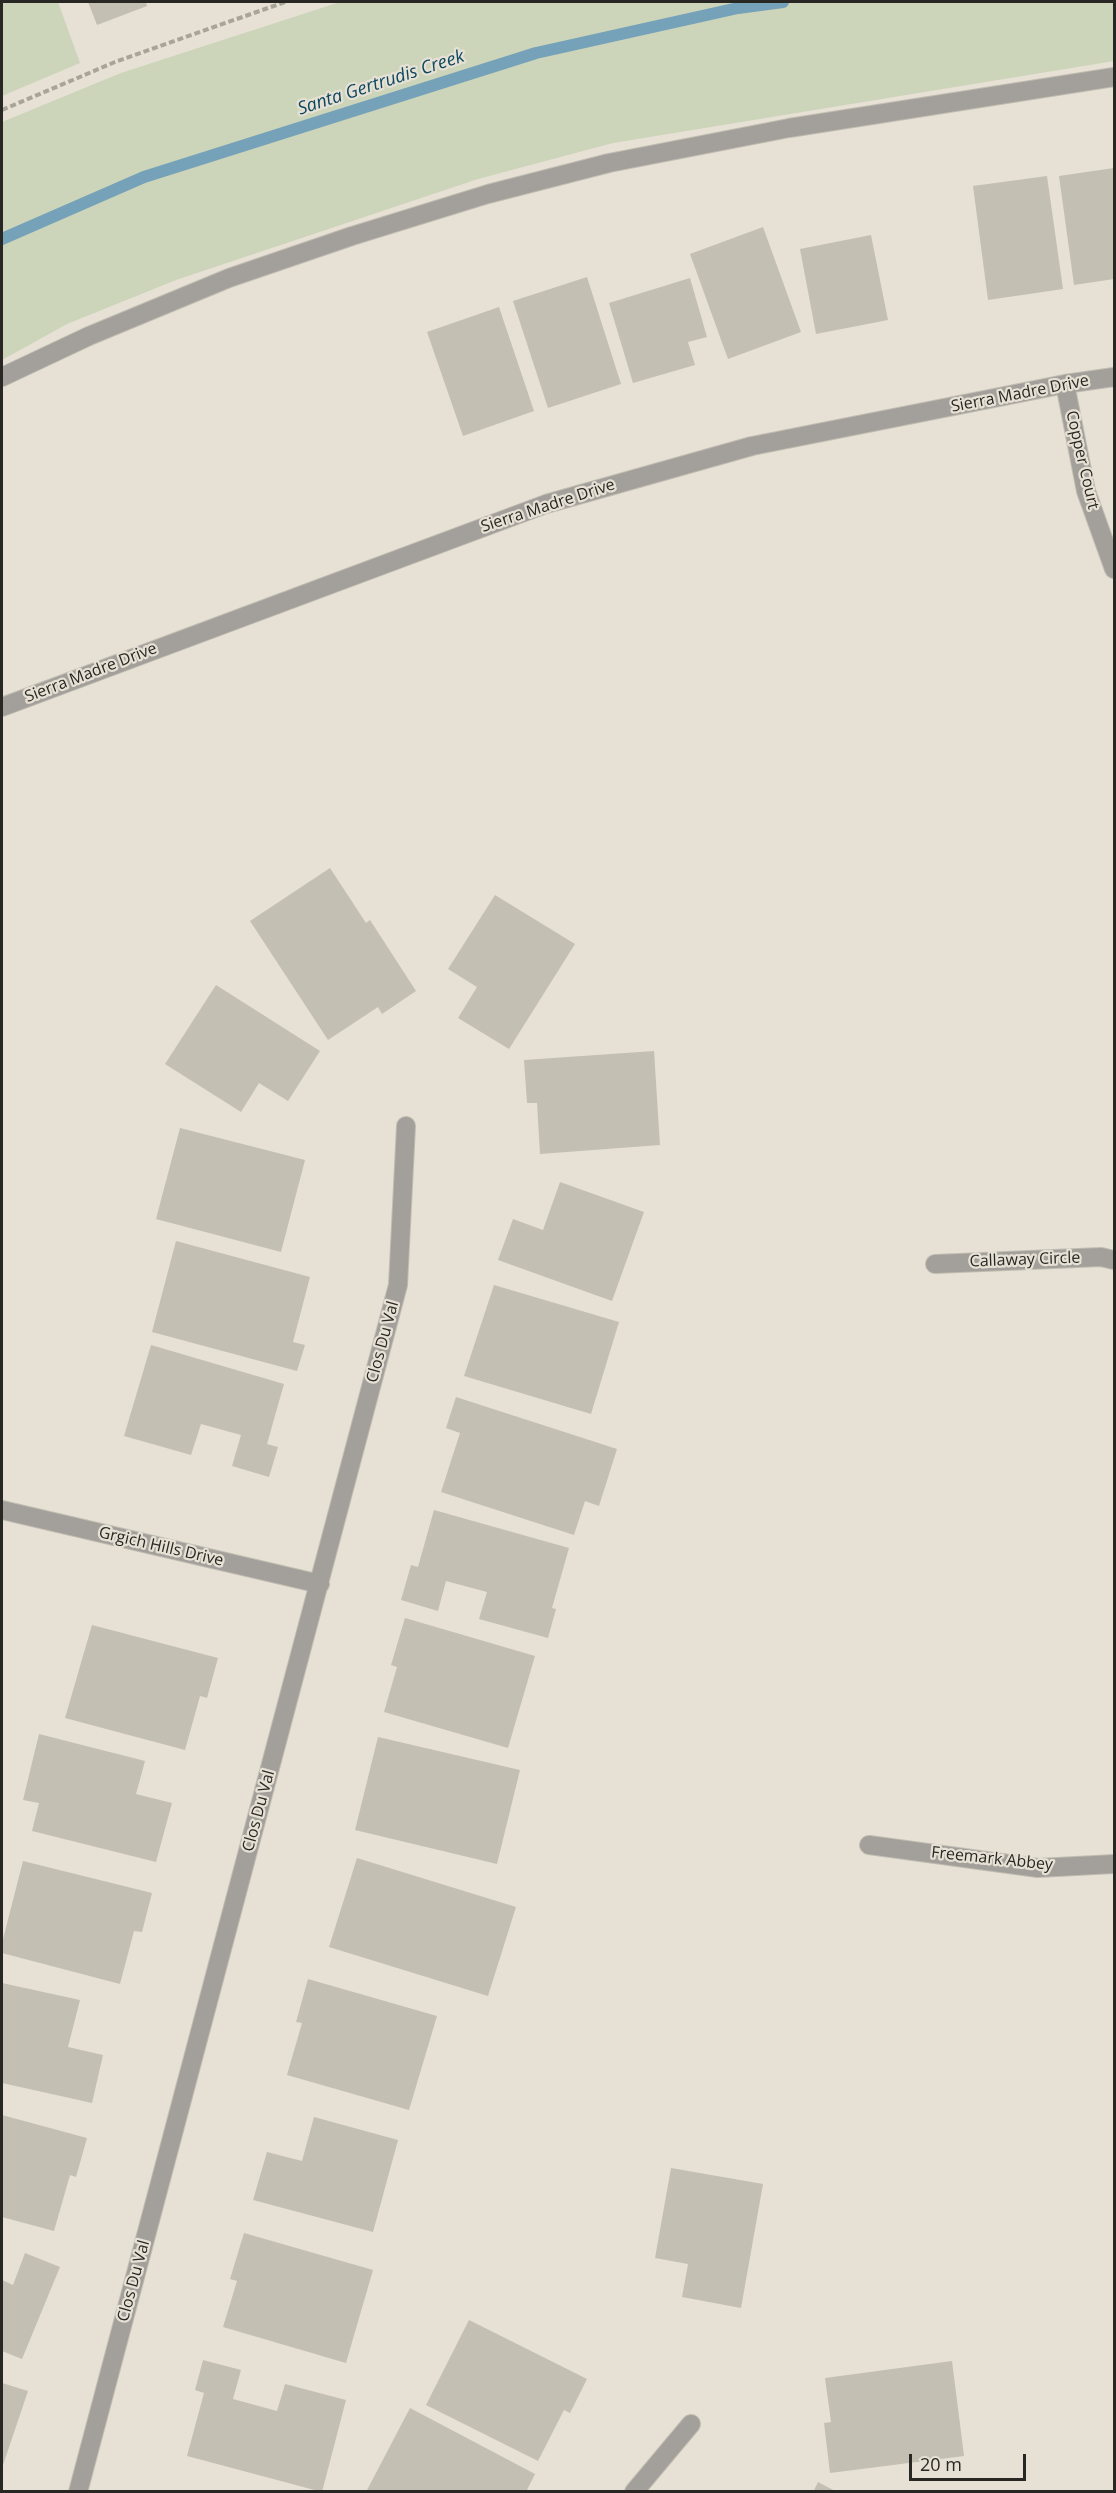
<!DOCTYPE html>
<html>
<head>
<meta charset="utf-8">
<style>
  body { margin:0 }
  #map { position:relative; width:1116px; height:2493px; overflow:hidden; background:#e6e1d4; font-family:"Open Sans",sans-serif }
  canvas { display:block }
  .frame { position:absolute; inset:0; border:3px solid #292723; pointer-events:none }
  .scale { position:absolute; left:909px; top:2454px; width:117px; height:27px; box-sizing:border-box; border:3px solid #292723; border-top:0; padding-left:8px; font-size:18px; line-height:21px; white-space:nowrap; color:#292723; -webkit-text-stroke:4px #e6e1d4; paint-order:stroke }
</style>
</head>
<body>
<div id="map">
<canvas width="1116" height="2493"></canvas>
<div class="frame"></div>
<div class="scale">20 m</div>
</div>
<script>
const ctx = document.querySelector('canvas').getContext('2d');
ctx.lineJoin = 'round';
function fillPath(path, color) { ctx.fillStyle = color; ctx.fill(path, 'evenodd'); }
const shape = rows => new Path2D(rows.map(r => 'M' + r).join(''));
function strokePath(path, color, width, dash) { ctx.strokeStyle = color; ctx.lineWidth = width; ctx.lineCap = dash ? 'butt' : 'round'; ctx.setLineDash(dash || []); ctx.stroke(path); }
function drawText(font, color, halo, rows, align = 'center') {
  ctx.font = font + ' "Open Sans",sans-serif'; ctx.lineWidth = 4.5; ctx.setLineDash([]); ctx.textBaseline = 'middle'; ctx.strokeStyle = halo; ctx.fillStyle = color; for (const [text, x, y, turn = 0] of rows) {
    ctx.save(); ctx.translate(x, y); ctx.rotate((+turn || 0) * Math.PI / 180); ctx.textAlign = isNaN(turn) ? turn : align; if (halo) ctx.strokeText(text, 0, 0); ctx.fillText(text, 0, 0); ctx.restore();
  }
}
const green = shape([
  [2,2,58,2,80,63,2,96],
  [340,2,1114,2,1114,61,613,143,478,179,176,280,67,324,2,360,2,122,121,73]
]);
const stream = shape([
  [2,239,144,177,536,53,738,8,783,2]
]);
const building = shape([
  [88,2,146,2,147,6,97,25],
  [1114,168,1114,279,1074,285,1059,176],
  [1047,176,1063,289,988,300,973,186],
  [763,227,801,332,728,359,690,254],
  [871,235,888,320,816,334,800,249],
  [587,277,621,384,548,408,513,301],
  [690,278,707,337,688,342,695,365,633,383,609,303],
  [499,307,534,411,463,436,427,332],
  [330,868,366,923,370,920,416,991,382,1014,378,1007,328,1040,250,921],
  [495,895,575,944,509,1049,458,1018,477,987,448,969],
  [216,985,320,1051,288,1101,259,1083,241,1112,165,1064],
  [654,1051,660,1145,540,1154,537,1103,527,1103,524,1060],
  [180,1128,305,1160,281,1252,156,1219],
  [560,1182,644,1212,612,1301,498,1260,513,1219,543,1230],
  [176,1241,310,1277,293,1342,305,1345,297,1371,152,1332],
  [494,1285,619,1322,591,1414,464,1376],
  [151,1345,284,1384,267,1444,278,1447,269,1477,232,1466,241,1435,201,1424,191,1455,124,1436],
  [456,1397,617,1449,599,1506,585,1501,574,1535,441,1492,460,1433,446,1428],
  [434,1510,569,1548,552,1608,556,1609,548,1638,479,1619,487,1592,446,1581,438,1611,401,1600,411,1565,418,1567],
  [405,1618,535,1656,508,1748,384,1712,397,1667,391,1665],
  [92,1625,218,1658,207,1698,200,1696,185,1750,65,1718],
  [39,1734,145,1761,136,1794,172,1803,156,1862,32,1831,39,1803,23,1800],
  [378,1737,520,1770,497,1864,355,1830],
  [357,1858,516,1907,488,1996,329,1947],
  [23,1861,152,1893,142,1932,134,1931,120,1984,2,1953,2,1943],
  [308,1979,437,2016,409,2110,287,2075,302,2023,296,2022],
  [2,1983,80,2000,68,2047,103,2055,92,2103,2,2083],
  [2,2115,87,2138,76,2177,70,2175,54,2231,2,2217],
  [314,2117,398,2140,373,2232,253,2200,267,2152,302,2161],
  [671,2168,763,2184,741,2308,682,2297,688,2264,655,2258],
  [244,2233,373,2270,346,2363,223,2327,237,2281,230,2279],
  [25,2253,60,2267,22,2359,2,2351,2,2280,13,2285],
  [469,2320,587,2379,570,2413,564,2410,538,2461,426,2405],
  [203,2360,241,2370,233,2399,277,2411,285,2384,346,2400,322,2492,187,2456,204,2393,195,2390],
  [952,2361,964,2456,830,2473,824,2423,831,2422,825,2378],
  [2,2383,28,2391,2,2468],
  [410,2408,535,2474,526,2492,366,2492],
  [818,2482,837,2492,813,2492]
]);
const path = shape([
  [2,110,115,62,285,2]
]);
const lane = shape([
  [2,377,89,336,229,278,352,236,488,194,609,163,789,128,1114,77]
]);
const street = shape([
  [1065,384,1086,491,1114,569],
  [2,707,546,504,752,446,1065,384,1114,377],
  [935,1264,1101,1257,1114,1260],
  [2,1510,320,1584],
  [869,1845,1038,1868,1114,1864],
  [78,2492,398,1285,406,1126],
  [634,2492,691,2424]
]);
const streetNames = [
  ["Sierra Madre Drive",1020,394,-11],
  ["Copper Court",1082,460,77],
  ["Sierra Madre Drive",548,506,-18],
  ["Sierra Madre Drive",91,673,-21],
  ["Callaway Circle",1025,1260,-2],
  ["Clos Du Val",383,1342,-75],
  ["Grgich Hills Drive",161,1547,13],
  ["Clos Du Val",259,1811,-75],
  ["Freemark Abbey",992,1859,6],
  ["Clos Du Val",134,2281,-75]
];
const waterNames = [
  ["Santa Gertrudis Creek",381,83,-18]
];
fillPath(green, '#ccd4ba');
strokePath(stream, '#75a1b9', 12);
fillPath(building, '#c3bfb2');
strokePath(lane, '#c0bcb1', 20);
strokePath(street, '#c0bcb1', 20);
strokePath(path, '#a8a49a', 4, [6, 3]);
strokePath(lane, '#a39f9b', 18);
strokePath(street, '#a39f9b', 18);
drawText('16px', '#292723', '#e6e1d4', streetNames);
drawText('italic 18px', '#0d4861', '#e6e1d4', waterNames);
</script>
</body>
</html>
